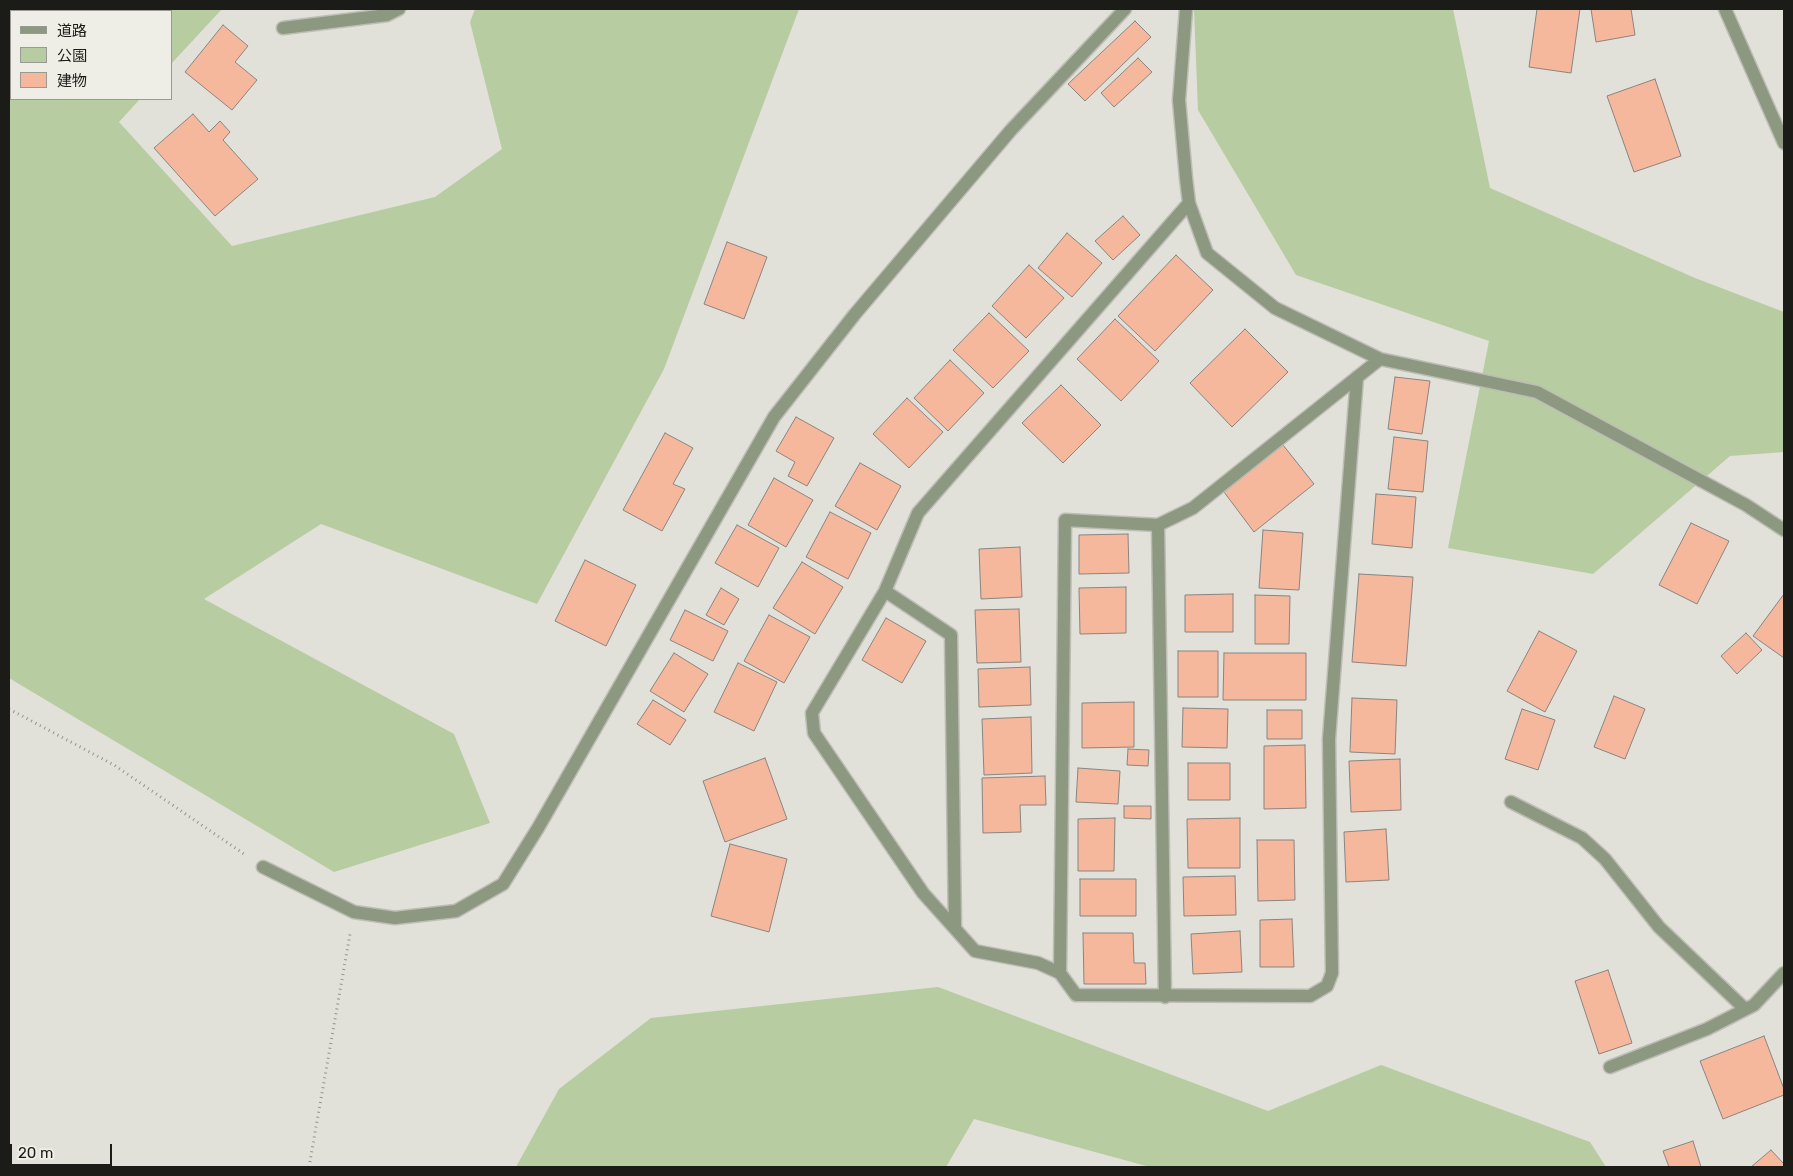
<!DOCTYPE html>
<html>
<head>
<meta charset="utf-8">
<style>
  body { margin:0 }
  #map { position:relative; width:1793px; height:1176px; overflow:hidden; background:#e1e0d9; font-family:Rubik,"Noto Sans JP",sans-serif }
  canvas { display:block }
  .frame { position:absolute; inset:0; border:10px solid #1b1b18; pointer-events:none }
  .legend { position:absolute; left:10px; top:10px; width:162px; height:90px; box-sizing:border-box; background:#eeede6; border:1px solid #9a9994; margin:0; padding:6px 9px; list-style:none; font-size:15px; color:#1b1b18 }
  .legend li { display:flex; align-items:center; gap:10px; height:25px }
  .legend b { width:25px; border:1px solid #9a9994 }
  .scale { position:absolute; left:10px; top:1144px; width:102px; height:22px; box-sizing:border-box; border:2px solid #1b1b18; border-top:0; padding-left:6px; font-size:15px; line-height:18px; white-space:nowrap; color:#1b1b18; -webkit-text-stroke:4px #eeede6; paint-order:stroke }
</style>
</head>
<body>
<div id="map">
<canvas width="1793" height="1176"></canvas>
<div class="frame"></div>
<ul class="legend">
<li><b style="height:6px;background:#8c9880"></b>道路</li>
<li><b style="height:14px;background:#b7cca0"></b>公園</li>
<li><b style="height:14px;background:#f6b89c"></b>建物</li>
</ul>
<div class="scale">20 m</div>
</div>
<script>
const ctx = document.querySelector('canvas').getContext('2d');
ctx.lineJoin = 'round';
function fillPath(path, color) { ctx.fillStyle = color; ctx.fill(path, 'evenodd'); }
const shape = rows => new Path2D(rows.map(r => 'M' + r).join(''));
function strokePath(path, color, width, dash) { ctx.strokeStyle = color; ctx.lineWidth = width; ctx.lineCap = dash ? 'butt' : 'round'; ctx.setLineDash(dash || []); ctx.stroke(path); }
const green = shape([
  [9,9,222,9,171,64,171,11,11,11,11,99,140,99,119,122,232,246,435,197,502,149,470,22,475,9,799,9,664,369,537,604,321,524,204,599,454,734,490,823,334,872,9,678],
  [1194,9,1453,9,1490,188,1695,278,1784,312,1784,452,1730,456,1593,574,1448,548,1489,341,1296,275,1198,110],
  [938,987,1268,1111,1381,1065,1590,1142,1606,1167,1150,1167,974,1119,946,1167,516,1167,559,1089,651,1018]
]);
const building = shape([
  [1537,9,1580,9,1571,73,1529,67,1537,9],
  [1591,9,1631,9,1635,35,1596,42,1591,9],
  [1135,21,1151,37,1085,101,1068,84,1135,21],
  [223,25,248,46,235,62,257,80,232,110,185,72,223,25],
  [1138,58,1152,72,1114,107,1101,93,1138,58],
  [1655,79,1681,156,1634,172,1607,96,1655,79],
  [193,114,209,132,220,121,230,132,223,140,258,179,215,216,154,148,193,114],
  [1123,216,1140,235,1113,260,1095,241,1123,216],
  [1067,233,1102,263,1072,297,1038,268,1067,233],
  [727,242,767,257,744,319,704,304,727,242],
  [1176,255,1213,290,1155,351,1118,316,1176,255],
  [1029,265,1064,298,1026,338,992,306,1029,265],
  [989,313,1029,351,993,388,953,350,989,313],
  [1115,319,1159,361,1121,401,1077,359,1115,319],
  [1245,329,1288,372,1232,427,1190,383,1245,329],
  [950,360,984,393,948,431,914,398,950,360],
  [1395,377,1430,381,1422,434,1388,429,1395,377],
  [1061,385,1101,425,1063,463,1022,423,1061,385],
  [907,398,943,432,909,468,873,434,907,398],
  [796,417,834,438,807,486,788,476,795,462,776,451,796,417],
  [665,433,693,448,673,484,685,489,662,531,623,510,665,433],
  [1394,437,1428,441,1423,492,1388,489,1394,437],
  [1283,445,1314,484,1254,532,1224,492,1283,445],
  [860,463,901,486,877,530,835,506,860,463],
  [774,478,813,500,786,547,748,525,774,478],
  [1376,494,1416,497,1412,548,1372,544,1376,494],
  [830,512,871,533,848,579,806,557,830,512],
  [1691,523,1729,541,1697,604,1659,585,1691,523],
  [737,525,779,548,758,587,715,563,737,525],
  [1263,530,1303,533,1299,590,1259,588,1263,530],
  [1128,534,1129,573,1079,574,1079,535,1128,534],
  [1020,547,1022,597,981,599,979,549,1020,547],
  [585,560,636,585,606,646,555,621,585,560],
  [802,562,843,587,815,634,773,608,802,562],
  [1359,574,1413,577,1406,666,1352,662,1359,574],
  [1126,587,1126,633,1080,634,1079,588,1126,587],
  [721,588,739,599,724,625,706,615,721,588],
  [1233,594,1233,632,1185,632,1185,595,1233,594],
  [1784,594,1784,658,1753,636,1784,594],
  [1255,595,1290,596,1289,644,1255,644,1255,595],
  [1019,609,1021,662,977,663,975,610,1019,609],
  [685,610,728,631,713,661,670,640,685,610],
  [769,615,810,637,784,683,744,661,769,615],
  [886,618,926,641,902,683,862,660,886,618],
  [1539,631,1577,651,1545,712,1507,691,1539,631],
  [1746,633,1762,650,1737,674,1721,656,1746,633],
  [1178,651,1218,651,1218,697,1178,697,1178,651],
  [674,653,708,674,684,712,650,691,674,653],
  [1224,653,1306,653,1306,700,1223,700,1224,653],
  [738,663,777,682,754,731,714,712,738,663],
  [1030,667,1031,705,979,707,978,669,1030,667],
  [1614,696,1645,709,1625,759,1594,747,1614,696],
  [1352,698,1397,700,1395,754,1350,752,1352,698],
  [653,700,686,720,670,745,637,724,653,700],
  [1134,702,1134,747,1082,748,1082,703,1134,702],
  [1183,708,1228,709,1227,748,1182,747,1183,708],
  [1522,709,1555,720,1538,770,1505,759,1522,709],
  [1267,710,1302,710,1302,739,1267,739,1267,710],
  [1031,717,1032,773,984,775,982,719,1031,717],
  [1305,745,1306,808,1264,809,1264,746,1305,745],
  [1128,749,1149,750,1148,766,1127,765,1128,749],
  [765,758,787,819,725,842,703,781,765,758],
  [1400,759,1401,810,1351,812,1349,761,1400,759],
  [1188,763,1230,763,1230,800,1188,800,1188,763],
  [1078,768,1120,771,1118,804,1076,802,1078,768],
  [1045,776,1046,805,1020,805,1021,832,983,833,982,778,1045,776],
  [1124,806,1151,806,1151,819,1124,818,1124,806],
  [1115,818,1114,871,1078,871,1078,819,1115,818],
  [1240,818,1240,868,1188,868,1187,819,1240,818],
  [1386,829,1389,880,1346,882,1344,832,1386,829],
  [1257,840,1294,840,1295,900,1258,901,1257,840],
  [730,844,787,859,769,932,711,916,730,844],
  [1235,876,1236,915,1184,916,1183,877,1235,876],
  [1080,879,1136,879,1136,916,1080,916,1080,879],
  [1292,919,1294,967,1260,967,1260,920,1292,919],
  [1240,931,1242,972,1193,974,1191,934,1240,931],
  [1083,933,1133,933,1134,963,1145,963,1146,984,1084,984,1083,933],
  [1608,970,1632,1043,1599,1054,1575,981,1608,970],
  [1764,1036,1784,1089,1784,1095,1723,1119,1700,1061,1764,1036],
  [1693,1141,1701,1167,1669,1167,1663,1151,1693,1141],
  [1771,1150,1784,1164,1784,1167,1751,1167,1771,1150]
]);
const path = shape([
  [9,709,114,765,244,854],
  [309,1167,350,934]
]);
const street = shape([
  [1186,9,1179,100,1186,178,1189,203,1207,253,1275,308,1380,359,1537,392,1746,505,1784,530],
  [1725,9,1784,143],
  [283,28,387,15,399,9],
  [1189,203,918,513,885,591,812,713,814,733,923,893,975,951,1038,963,1060,973,1076,995,1310,996,1327,986,1332,973,1329,739,1357,377],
  [1158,525,1165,997],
  [885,591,951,635,955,928],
  [1511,802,1582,838,1605,859,1659,927,1745,1009],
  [263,867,354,912,395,918,456,911,503,884,538,828,774,417,855,314,1011,130,1125,9],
  [1060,973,1065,520,1158,525,1193,508,1380,359],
  [1610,1067,1707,1029,1754,1005,1784,973]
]);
fillPath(green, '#b7cca0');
fillPath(building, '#f6b89c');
strokePath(building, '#8a8481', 1);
strokePath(street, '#bdbdb6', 15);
strokePath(path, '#95958f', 3, [1, 4]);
strokePath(street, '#8c9880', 12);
</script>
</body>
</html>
